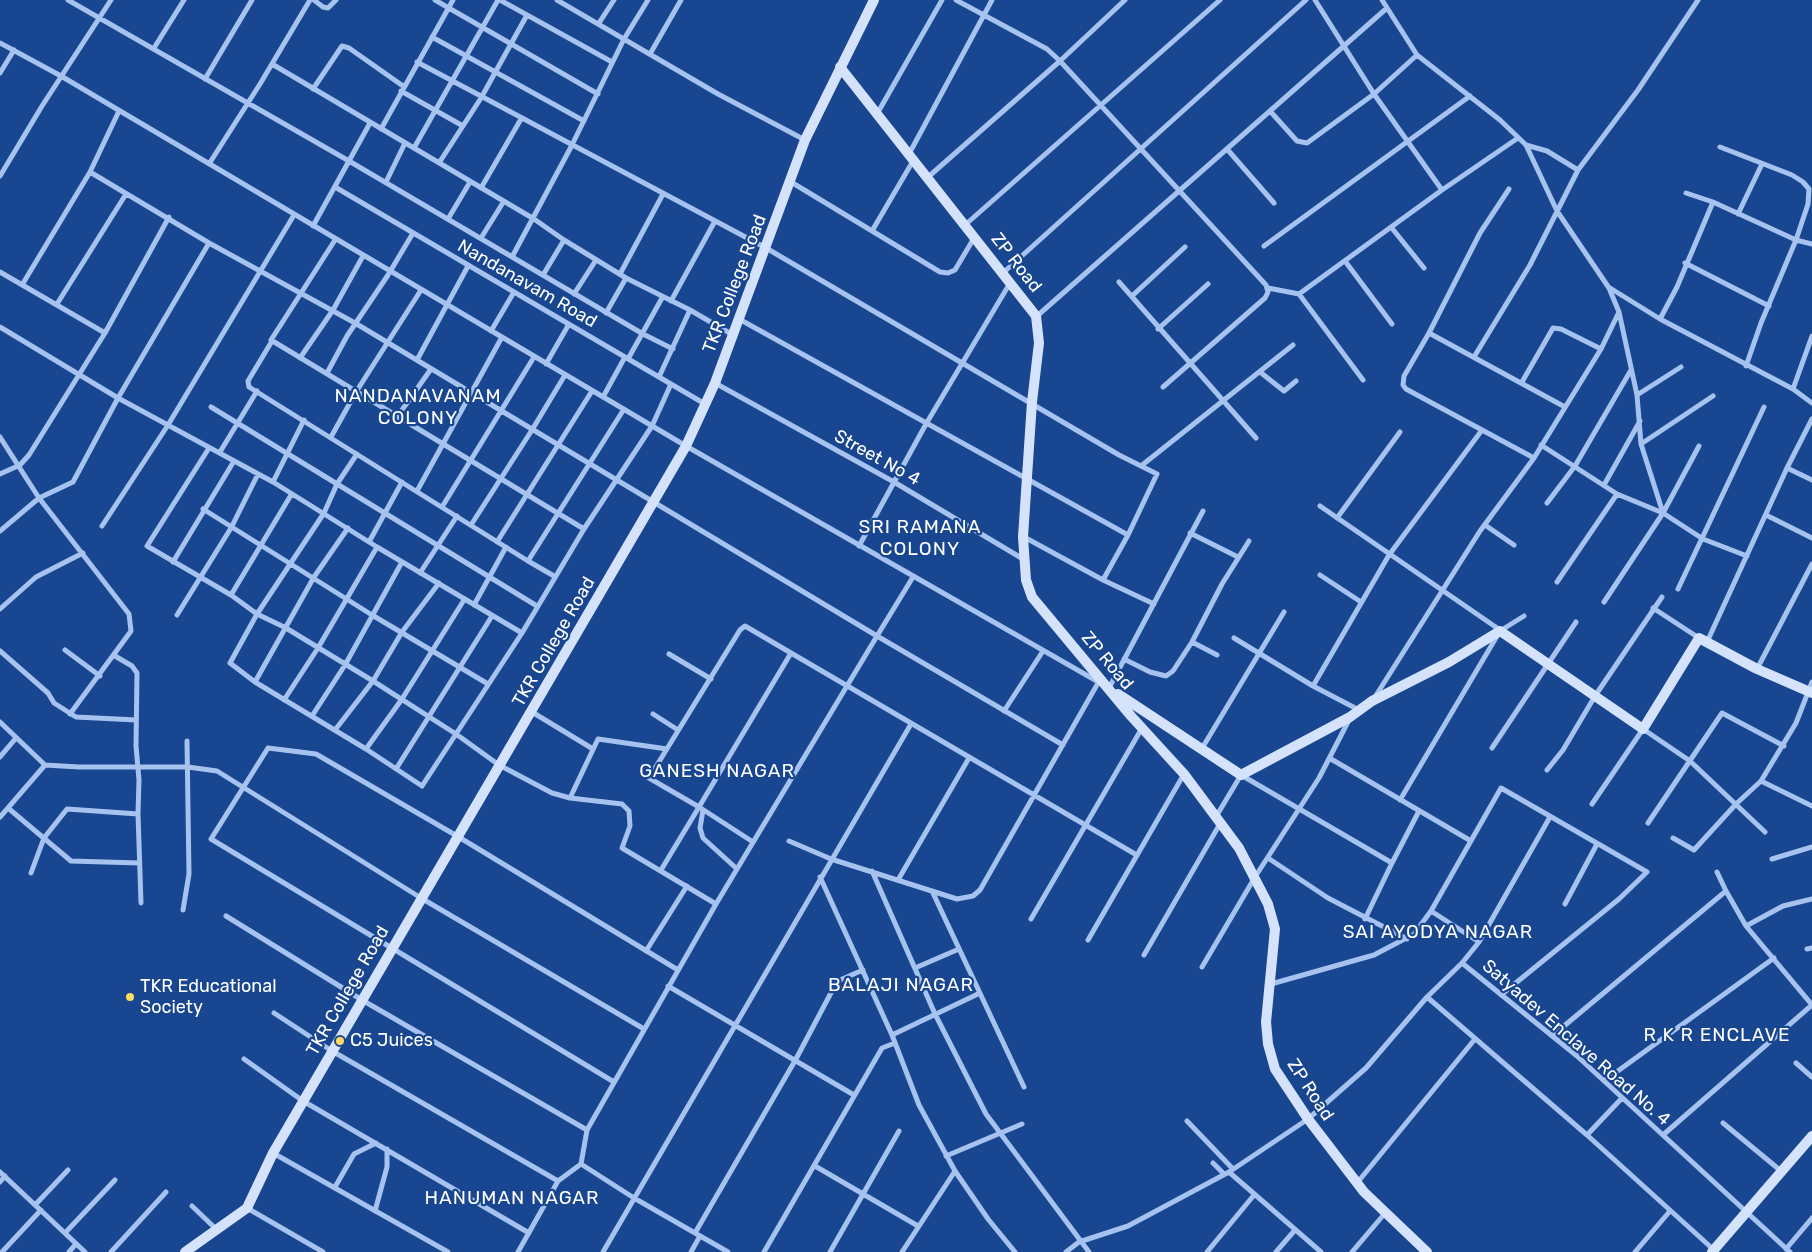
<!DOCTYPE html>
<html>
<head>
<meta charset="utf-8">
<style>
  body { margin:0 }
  canvas { display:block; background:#194690 }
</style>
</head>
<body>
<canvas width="1812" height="1252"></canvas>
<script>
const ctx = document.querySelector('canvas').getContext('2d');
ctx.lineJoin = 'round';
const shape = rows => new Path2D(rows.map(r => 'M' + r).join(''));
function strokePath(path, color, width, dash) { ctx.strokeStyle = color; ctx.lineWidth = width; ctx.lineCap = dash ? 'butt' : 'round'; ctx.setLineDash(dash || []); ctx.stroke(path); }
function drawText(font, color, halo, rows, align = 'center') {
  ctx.font = font + ' Rubik,sans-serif'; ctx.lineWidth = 4.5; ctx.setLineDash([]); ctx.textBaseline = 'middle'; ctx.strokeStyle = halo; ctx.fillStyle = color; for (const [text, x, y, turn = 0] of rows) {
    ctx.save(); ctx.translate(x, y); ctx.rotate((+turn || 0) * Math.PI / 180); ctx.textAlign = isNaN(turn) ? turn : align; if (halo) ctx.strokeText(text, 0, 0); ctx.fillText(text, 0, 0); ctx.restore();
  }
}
const street = shape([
  [68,0,349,161,643,334,673,349],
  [314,0,323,7,328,8,336,0],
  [435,0,598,94],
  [500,0,612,62],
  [557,0,718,94,805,140],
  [956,0,1047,49,1060,61,1266,285,1268,292,1265,298,1163,387],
  [1382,0,1417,55,1500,120,1526,145,1547,151,1578,170],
  [599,23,614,0],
  [432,37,584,121],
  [0,43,61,76,686,446,1109,688,1203,511],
  [154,48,184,0],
  [650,54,681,0],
  [1417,55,1374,94,1442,190,1518,138],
  [417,62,766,248,1119,455,1157,474,1128,535,1103,580,1024,537],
  [272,64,534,219,564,240,626,278,690,310,733,335],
  [0,73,14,50],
  [205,79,252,0],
  [313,89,342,46,349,48,403,86],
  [401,91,463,126],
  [1270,111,1297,141,1307,143,1374,94,1315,0],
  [877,114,942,0],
  [381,129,453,0],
  [1526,145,1557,211,1609,288,1619,312,1637,395,1641,444,1663,513],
  [1720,147,1792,175,1803,182,1809,189,1808,204,1796,240,1761,323,1746,366],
  [414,148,498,0],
  [1227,149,1274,203],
  [909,154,992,0],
  [439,163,481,98,527,15],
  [209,164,260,84,310,0],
  [90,172,209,243,355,323,877,636,913,577],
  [0,176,42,106,111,0],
  [927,178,1060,61,1125,0],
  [386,182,405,143],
  [791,182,940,272,948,273,955,270,974,238],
  [335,187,705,404],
  [481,188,521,119],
  [1509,189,1480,233,1429,333,1404,376,1403,385,1406,389,1534,458,1601,349,1619,312],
  [1713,202,1796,240,1812,244],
  [1738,214,1762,164],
  [448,219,470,182],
  [965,225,1220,0],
  [313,226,370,123],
  [1391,227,1424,268],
  [872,231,913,161],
  [481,238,504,201],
  [335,240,271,340,584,529],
  [1264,246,1470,96],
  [512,257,571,147,624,39,648,0],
  [1345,261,1392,324],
  [1685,263,1769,306],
  [0,272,105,333],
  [1004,272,1306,0],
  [620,274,663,194],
  [543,275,564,240],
  [1119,282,1256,438],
  [22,285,90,172,119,111],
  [1268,288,1299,294],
  [1610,288,1660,319,1793,389,1812,403],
  [574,294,596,260],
  [1132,296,1185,247],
  [671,301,715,221],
  [57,304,126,194],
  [606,313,626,278],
  [1037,316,1387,8],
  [739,319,1128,535],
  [1660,319,1677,287,1713,202,1686,193],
  [0,327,118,398,273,482,377,547,522,633],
  [1158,329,1208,284],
  [491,331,514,292],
  [1429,333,1565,407],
  [272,341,248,381,249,387,528,561],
  [1474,357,1530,265,1578,170,1638,90,1698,0],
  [300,358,333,310,363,256],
  [628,359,662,298],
  [417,360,468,266],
  [546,364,569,324],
  [1260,372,1284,391,1296,381],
  [327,373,347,336,388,275,413,233],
  [659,377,690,310],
  [1363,380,1299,294,1442,190],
  [1522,382,1553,328,1561,329,1601,349],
  [715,383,894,482,1023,559],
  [1793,389,1812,336],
  [1637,395,1681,367],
  [603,397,625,357],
  [211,407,537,606],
  [397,417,431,369],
  [0,437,39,498,129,614,131,631,70,714],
  [331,437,356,392,421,290],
  [1641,444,1713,396],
  [1541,445,1617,494,1663,513,1703,539,1747,556],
  [209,448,147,546,231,595,257,614,286,628,373,681,456,734,499,765,552,793,570,798,598,739,667,749],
  [220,452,257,391],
  [357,454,337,484,324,513,257,614,230,663,255,682,366,749,422,786,522,633,584,529,652,426,671,384],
  [1141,466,1293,345],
  [1787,468,1812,480],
  [0,474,20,465,29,455,105,333,169,217],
  [273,482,304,420],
  [1604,485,1640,421],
  [417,491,502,337],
  [1547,503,1575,466,1631,370],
  [1320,506,1500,630],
  [442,507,534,357],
  [203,509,372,615,488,684],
  [1766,515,1812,538],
  [1337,518,1400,432],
  [471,525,532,430,565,375],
  [1485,525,1514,545],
  [102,526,168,425,294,215],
  [0,531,39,498,73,482,118,398,209,243],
  [1190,533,1238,557],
  [369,542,402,482],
  [497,542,592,391],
  [859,546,926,424,1010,283],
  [173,562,234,461],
  [420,573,457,516],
  [1320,575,1361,602],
  [554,576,528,561,624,409],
  [1103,580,1154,604],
  [1557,582,1617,494],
  [1678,589,1764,407],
  [231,595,291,495],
  [1604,602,1663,513,1699,446],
  [474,605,506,547],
  [1653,608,1699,638],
  [0,609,36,577,83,553],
  [177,615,231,528,258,474],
  [1234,638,1313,686,1359,710],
  [1707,642,1787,468,1812,419],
  [65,650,100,676],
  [0,651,48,693,54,703,76,717,136,720],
  [791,653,1135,854],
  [669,654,711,679],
  [1217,655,1192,642,1222,584,1249,541],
  [115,656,132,666,137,673,136,746,139,780,138,814,141,903],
  [1124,659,1150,672,1166,676,1173,671,1192,642],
  [1757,669,1812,564],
  [255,682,314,577,348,528],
  [1313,686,1389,555,1482,430],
  [1375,697,1480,531,1534,458],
  [284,700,318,648,377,547],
  [1004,711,1043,651],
  [532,712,593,749],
  [653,714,678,730],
  [312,716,345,665,402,562],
  [0,722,45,765,79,767,188,767,217,771,421,898,644,1029],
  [335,730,373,681,402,632,439,583],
  [1492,748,1576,622],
  [366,749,402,699,464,600],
  [1201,750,1284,612],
  [0,757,16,738],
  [1331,759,1471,841],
  [396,769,492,616],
  [1547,770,1563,750,1595,696,1662,597],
  [1761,781,1812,806],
  [570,798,622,804,629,811,630,826,622,848,716,904],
  [1400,800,1500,631,1524,616],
  [1592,804,1643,729,1690,761,1765,832],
  [8,808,71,861,139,863],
  [703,810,700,828,703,838,737,869],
  [1217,815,1241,775,1392,863,1365,919],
  [0,817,45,765],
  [1648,823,1722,713,1784,746],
  [1673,838,1694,850,1736,804,1761,781,1796,723,1812,682],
  [789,841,831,859,957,899,973,896,980,890,1098,683],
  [1268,858,1328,898,1407,939],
  [1772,859,1812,847],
  [1392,863,1419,811],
  [661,870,699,807,791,653,745,626,740,630,649,778,699,807,753,842],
  [872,871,935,1014,986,1114,1089,1252],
  [1717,872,1726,891,1746,926,1812,1005],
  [31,873,44,838,67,809,138,814],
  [820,877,892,1035,919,1105,955,1171,988,1219,1015,1252],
  [898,880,969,758],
  [932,891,1024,1087],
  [1565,904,1597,844],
  [183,910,189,874,187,741],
  [1431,911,1479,942],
  [226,916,362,1000,587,1130],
  [1031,919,1142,728],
  [1746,926,1783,906,1812,899],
  [1088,940,1184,774],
  [1807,949,1812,948],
  [646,951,687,886],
  [1144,955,1221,822],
  [1462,963,1479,942,1550,817],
  [1202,967,1255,877,1319,778,1349,720],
  [915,968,959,949],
  [1271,984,1374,955,1414,934,1431,911,1501,788,1647,872,1619,899,1501,995],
  [668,986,854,1095],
  [1427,997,1587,1135,1714,1250],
  [274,1013,332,1051,558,1181],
  [892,1035,980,993],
  [1552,1036,1726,891],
  [244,1059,303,1101,529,1233],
  [1796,1063,1812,1077],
  [1604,1081,1774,958],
  [614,1082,211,839,268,748,316,754,457,836,678,970],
  [1187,1121,1233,1169],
  [1723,1123,1781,1171],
  [1587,1135,1622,1098],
  [1663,1135,1812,1005],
  [273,1153,448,1252],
  [946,1156,1022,1124],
  [1213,1163,1224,1174],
  [581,1164,634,1198,728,1252],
  [815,1166,918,1226],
  [0,1172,85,1252],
  [1229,1172,1321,1252],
  [0,1182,5,1176],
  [1357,1183,1475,1039],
  [335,1187,354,1154,376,1143],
  [35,1205,68,1170],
  [192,1206,216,1229],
  [247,1208,323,1252],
  [375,1211,387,1167,387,1149],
  [65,1233,115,1180],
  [695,1233,796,1059,833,989,840,980,863,970],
  [1786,1249,1812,1218],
  [2,1252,41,1210],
  [69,1252,76,1244],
  [111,1252,166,1192],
  [518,1252,558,1181,581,1164,587,1130,716,904,877,636,1063,745],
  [603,1252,911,724],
  [691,1252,700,1236],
  [764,1252,882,1048,895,1043],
  [830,1252,899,1131],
  [902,1252,955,1171],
  [1066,1252,1079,1242,1128,1226,1229,1172,1308,1119,1366,1068,1427,997,1462,963,1577,1056,1790,1252],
  [1207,1252,1254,1195],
  [1276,1252,1295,1230],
  [1352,1252,1386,1212],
  [1635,1252,1670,1211]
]);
const secondary = shape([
  [840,67,1036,316,1039,343,1032,402,1023,537,1026,580,1032,597,1131,716,1184,774,1239,848,1268,904,1275,929,1266,1022,1268,1044,1275,1069,1308,1119,1364,1192,1427,1252],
  [1118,694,1241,775,1350,717,1372,701,1449,662,1500,631,1643,729,1699,638,1757,669,1812,693],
  [185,1252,247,1208,273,1153,686,446,715,383,805,140,874,0],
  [1712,1252,1812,1136]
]);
const markers = [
  [130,997,5,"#ffdb64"],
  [340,1041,5,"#ffdb64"]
];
const streetNames = [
  ["ZP Road",1016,263,52],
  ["Nandanavam Road",527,284,30],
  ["TKR College Road",735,284,-69],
  ["Street No 4",877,458,29],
  ["TKR College Road",554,642,-60],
  ["ZP Road",1107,661,50],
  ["TKR College Road",348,991,-60],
  ["Satyadev Enclave Road No. 4",1576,1043,41],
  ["ZP Road",1310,1090,57]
];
const poiNames = [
  ["TKR Educational",140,987],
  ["Society",140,1008],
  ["C5 Juices",350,1041]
];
const neighbourhoodNames = [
  ["NANDANAVANAM",418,397],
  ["COLONY",418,419],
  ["SRI RAMANA",920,528],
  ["COLONY",920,550],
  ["GANESH NAGAR",717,772],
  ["SAI AYODYA NAGAR",1438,933],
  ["BALAJI NAGAR",901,986],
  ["R K R ENCLAVE",1717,1036],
  ["HANUMAN NAGAR",512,1199]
];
strokePath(street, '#a6c3ef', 5);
strokePath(secondary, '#d4e2fb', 10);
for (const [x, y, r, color] of markers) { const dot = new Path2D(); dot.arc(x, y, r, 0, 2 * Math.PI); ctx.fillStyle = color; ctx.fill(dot); strokePath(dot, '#194690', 2); }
drawText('18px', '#fff', '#194690', streetNames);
drawText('18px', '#fff', '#194690', poiNames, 'left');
ctx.letterSpacing = '1px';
drawText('19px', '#fff', '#194690', neighbourhoodNames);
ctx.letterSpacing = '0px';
</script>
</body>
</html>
